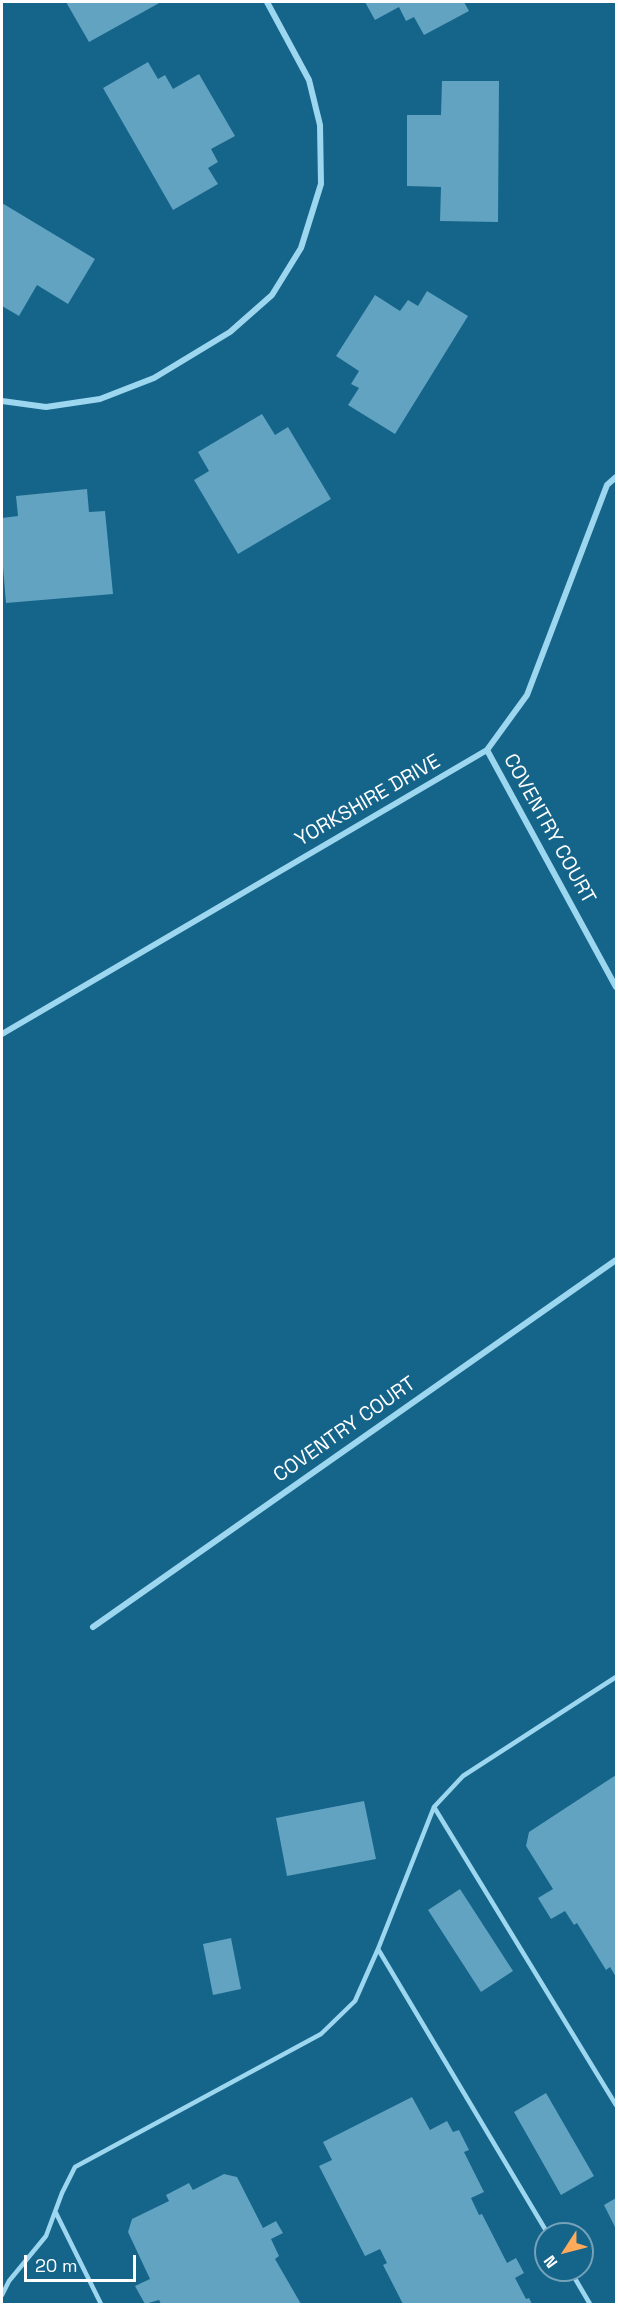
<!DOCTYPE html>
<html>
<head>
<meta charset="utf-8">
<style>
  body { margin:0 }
  #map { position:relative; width:618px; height:2306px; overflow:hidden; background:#15648a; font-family:"Space Grotesk",sans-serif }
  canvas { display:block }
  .frame { position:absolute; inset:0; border:3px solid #fff; pointer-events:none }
  .north { position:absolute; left:534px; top:2222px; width:60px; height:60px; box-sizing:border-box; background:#15648a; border:2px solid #73a2b9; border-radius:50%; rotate:234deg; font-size:16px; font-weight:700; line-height:24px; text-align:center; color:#fff }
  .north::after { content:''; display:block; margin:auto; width:21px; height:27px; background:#ffa95b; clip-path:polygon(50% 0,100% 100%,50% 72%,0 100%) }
  .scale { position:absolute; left:24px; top:2255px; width:112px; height:27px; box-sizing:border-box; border:3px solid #fff; border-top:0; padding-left:8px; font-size:18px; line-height:21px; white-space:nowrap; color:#fff; -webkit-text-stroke:4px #15648a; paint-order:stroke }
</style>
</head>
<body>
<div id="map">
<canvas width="618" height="2306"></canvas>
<div class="frame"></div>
<div class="north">N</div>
<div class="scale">20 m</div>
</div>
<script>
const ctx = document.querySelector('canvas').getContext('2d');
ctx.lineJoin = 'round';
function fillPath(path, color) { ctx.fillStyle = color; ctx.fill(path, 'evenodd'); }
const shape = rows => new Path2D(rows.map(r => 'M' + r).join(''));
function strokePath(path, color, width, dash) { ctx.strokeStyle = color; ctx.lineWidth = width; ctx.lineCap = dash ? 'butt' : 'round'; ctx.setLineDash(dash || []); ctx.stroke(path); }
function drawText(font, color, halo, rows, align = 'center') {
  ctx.font = font + ' "Space Grotesk",sans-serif'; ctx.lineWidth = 6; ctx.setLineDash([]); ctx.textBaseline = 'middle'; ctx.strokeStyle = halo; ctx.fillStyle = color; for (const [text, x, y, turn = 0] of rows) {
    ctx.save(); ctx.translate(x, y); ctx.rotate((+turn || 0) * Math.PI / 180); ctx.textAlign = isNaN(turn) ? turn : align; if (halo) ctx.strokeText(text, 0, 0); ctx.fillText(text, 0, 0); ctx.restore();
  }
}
const building = shape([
  [66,2,161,2,89,42],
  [365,2,464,2,469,11,424,35,414,17,406,21,399,7,375,20],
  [148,62,158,79,165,75,173,89,199,74,235,136,211,149,218,162,208,168,218,184,173,210,103,88],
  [442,81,499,81,498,222,440,221,441,187,407,186,407,115,441,115],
  [2,203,95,259,68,304,37,285,19,316,2,306],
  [427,291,468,316,395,434,348,405,359,388,351,384,359,371,336,356,375,295,400,311,408,300,418,306],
  [262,414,275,435,288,427,331,499,238,554,194,480,209,471,198,452],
  [87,489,89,512,105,511,113,594,6,603,2,555,2,518,18,516,16,496],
  [616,1775,616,1977,610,1967,606,1970,577,1923,574,1925,565,1911,551,1919,538,1898,553,1889,526,1846,529,1832],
  [364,1801,376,1859,287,1876,276,1818],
  [460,1889,513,1971,481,1992,428,1910],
  [231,1938,241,1989,213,1995,203,1944],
  [546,2093,594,2176,561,2195,514,2112],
  [412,2097,430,2130,447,2121,453,2132,459,2130,469,2150,464,2152,484,2192,471,2198,479,2215,482,2214,507,2263,516,2258,524,2273,515,2278,526,2299,529,2298,532,2304,403,2304,383,2265,387,2263,380,2249,365,2256,319,2166,332,2160,323,2142],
  [224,2174,237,2177,263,2228,276,2221,283,2233,271,2239,279,2256,275,2259,301,2304,161,2304,159,2300,145,2304,135,2286,150,2279,128,2232,132,2219,169,2201,166,2195,189,2183,193,2190],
  [616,2198,616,2229,604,2205]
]);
const lane = shape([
  [434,1807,616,2105],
  [378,1949,548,2234],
  [56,2213,101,2304],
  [570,2270,590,2304],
  [2,2295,9,2281,46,2236,62,2193,75,2167,321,2034,355,2001,378,1949,434,1807,463,1776,616,1677]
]);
const street = shape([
  [2,401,46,407,100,399,154,378,230,332,272,295,301,248,321,184,320,125,309,80,267,2],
  [487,750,616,987],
  [2,1034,487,750,527,695,607,485,616,477],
  [93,1627,616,1260]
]);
const streetNames = [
  ["YORKSHIRE DRIVE",368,801,-30],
  ["COVENTRY COURT",549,829,61],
  ["COVENTRY COURT",345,1430,-35]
];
fillPath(building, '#61a3c1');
strokePath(lane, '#9dd6ef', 4.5);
strokePath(street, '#9dd6ef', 6);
drawText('20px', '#fff', '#15648a', streetNames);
</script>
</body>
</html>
